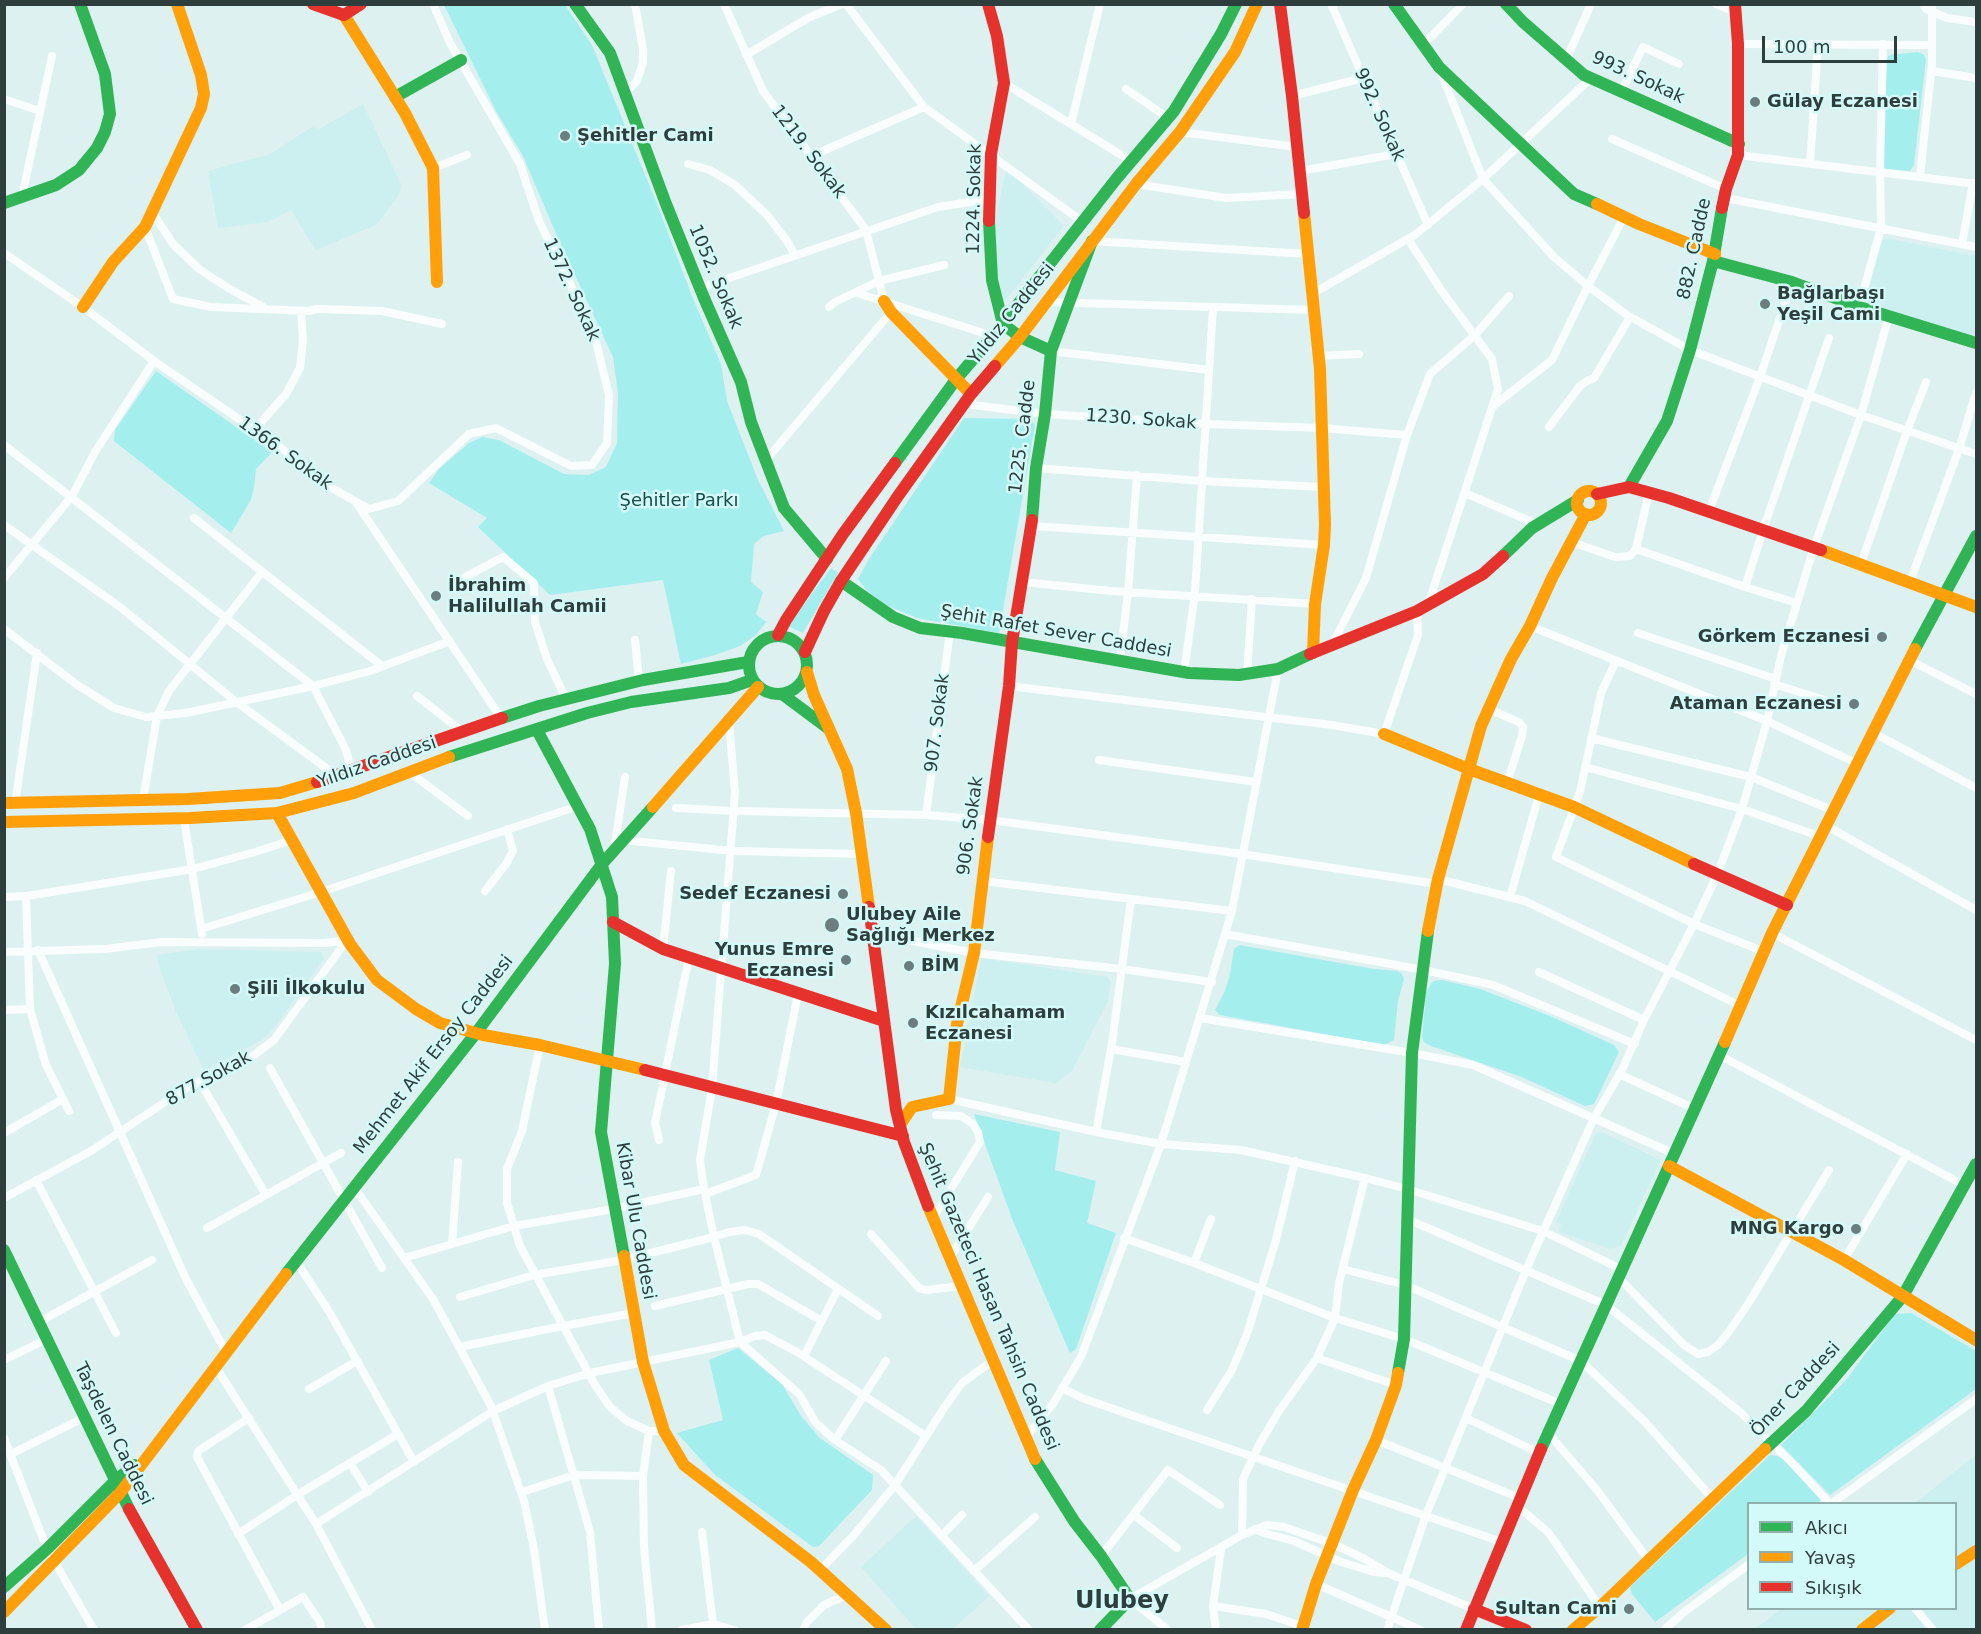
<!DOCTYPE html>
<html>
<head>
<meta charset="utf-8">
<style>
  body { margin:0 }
  #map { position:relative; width:1981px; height:1634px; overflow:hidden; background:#dcf1f0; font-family:"DejaVu Sans",sans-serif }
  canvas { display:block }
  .frame { position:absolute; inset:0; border:6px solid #2e3e3d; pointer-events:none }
  .legend { position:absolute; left:1747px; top:1502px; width:210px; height:108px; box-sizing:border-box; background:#d3faf8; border:2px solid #91afad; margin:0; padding:8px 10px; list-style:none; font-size:18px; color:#2e3e3d }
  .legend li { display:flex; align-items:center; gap:12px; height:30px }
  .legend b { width:30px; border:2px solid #91afad }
  .scale { position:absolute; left:1762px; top:36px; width:135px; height:27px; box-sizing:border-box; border:3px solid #2e3e3d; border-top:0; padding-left:8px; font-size:18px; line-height:21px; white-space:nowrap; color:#2e3e3d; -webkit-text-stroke:4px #d3faf8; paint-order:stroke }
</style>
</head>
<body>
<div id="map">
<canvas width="1981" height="1634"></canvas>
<div class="frame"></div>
<ul class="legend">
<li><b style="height:8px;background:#30b455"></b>Akıcı</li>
<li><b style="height:8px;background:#ff9f0a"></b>Yavaş</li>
<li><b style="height:8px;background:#e5322d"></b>Sıkışık</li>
</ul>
<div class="scale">100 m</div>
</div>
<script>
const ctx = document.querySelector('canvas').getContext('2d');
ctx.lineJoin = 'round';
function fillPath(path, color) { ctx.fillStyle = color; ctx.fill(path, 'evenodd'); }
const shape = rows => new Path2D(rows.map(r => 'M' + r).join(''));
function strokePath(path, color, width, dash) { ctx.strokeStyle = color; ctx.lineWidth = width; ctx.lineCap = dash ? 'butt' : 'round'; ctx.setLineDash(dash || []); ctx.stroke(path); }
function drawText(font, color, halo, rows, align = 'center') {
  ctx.font = font + ' "DejaVu Sans",sans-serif'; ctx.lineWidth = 5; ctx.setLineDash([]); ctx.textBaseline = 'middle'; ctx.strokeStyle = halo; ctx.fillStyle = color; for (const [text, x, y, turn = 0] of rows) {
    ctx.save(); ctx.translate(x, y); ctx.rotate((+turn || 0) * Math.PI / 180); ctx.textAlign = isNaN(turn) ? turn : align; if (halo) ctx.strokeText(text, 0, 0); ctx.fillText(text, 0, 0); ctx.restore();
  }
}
const built = shape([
  [363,104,401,184,399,195,376,225,316,250,291,210,268,222,218,228,208,171,270,154,312,127,319,129],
  [1006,171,1012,173,1064,226,1004,302,995,271,995,222],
  [1886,238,1976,256,1976,337,1869,305,1865,301,1882,241],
  [199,949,321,952,324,959,274,1028,262,1040,204,1070,176,1012,159,966,157,955],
  [981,958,1107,977,1111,982,1108,1001,1072,1071,1056,1083,960,1067],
  [1602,1132,1661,1160,1621,1245,1611,1249,1559,1232,1561,1224,1556,1222,1594,1137,1597,1133],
  [1976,1455,1976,1629,1754,1630,1781,1609,1956,1608,1956,1504,1915,1503],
  [916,1516,989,1596,953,1629,916,1629,861,1567]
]);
const green = shape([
  [444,5,565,5,592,45,657,204,694,301,721,364,727,401,758,480,784,531,764,536,754,544,751,582,763,592,756,614,766,622,756,635,740,646,715,655,681,664,663,580,550,595,478,527,487,518,429,483,439,469,469,443,482,437,499,440,564,474,589,475,606,467,617,443,618,394,613,357,560,243,523,156,496,111],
  [1918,52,1924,55,1926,59,1914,165,1910,171,1887,169,1883,167,1887,59,1889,55],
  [156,371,272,452,256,469,254,487,251,500,231,533,114,441,115,430],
  [964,418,1031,419,1035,425,999,633,917,618,886,605,867,591,858,579,869,559],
  [831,568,838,573,803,633,788,626],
  [1239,945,1374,969,1398,971,1402,974,1404,979,1398,1001,1394,1040,1384,1045,1220,1015,1215,1010,1225,991,1230,974,1234,949],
  [1442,980,1480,989,1550,1016,1614,1045,1619,1052,1594,1104,1585,1106,1522,1077,1431,1046,1424,1042,1422,1038,1426,992,1433,981],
  [974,1114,1060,1132,1055,1170,1096,1181,1087,1223,1116,1233,1076,1349,1070,1353,1013,1221],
  [1911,1313,1976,1351,1976,1389,1830,1495,1781,1445,1846,1380,1895,1314],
  [738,1348,782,1384,801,1416,820,1438,873,1475,872,1490,819,1546,813,1547,715,1475,677,1433,723,1420,709,1360],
  [1770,1455,1777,1456,1783,1459,1822,1499,1817,1503,1748,1504,1748,1554,1655,1622,1632,1594,1630,1587]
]);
const street = shape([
  [724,4,763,91,866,230,884,301],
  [846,4,924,107,1083,222],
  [1331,4,1428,225],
  [1716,4,1735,12],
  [1923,4,1926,9,1947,18,1976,22],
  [1738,44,1932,45],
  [1423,45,1463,4],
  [746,55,808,18,842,4],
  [1566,60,1591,4],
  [1440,70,1483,179,1554,257,1588,286,1552,360,1492,407],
  [1932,71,1976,78],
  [1004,83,1131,161],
  [1126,89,1168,118],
  [1621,92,1643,47,1679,64],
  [625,93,637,81,643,62,643,49,635,4],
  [1292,96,1363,78],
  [4,99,40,111],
  [1071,124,1100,4],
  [1180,132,1297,147],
  [1612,139,1726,189],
  [1738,155,1976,184],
  [811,156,924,107],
  [688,164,710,170,735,185,767,215,787,241,795,255],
  [1810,164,1818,44],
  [433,168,467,155],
  [1300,171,1396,154],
  [1920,176,1932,64,1932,4],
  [1136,184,1226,198,1302,194],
  [22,197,52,56],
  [1725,198,1976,247],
  [152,212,173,244,199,269,228,288,265,308],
  [1624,217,1588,286,1627,315,1690,350,1861,415,1976,454],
  [145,227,173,299,211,307,309,311,317,309,382,311,442,324],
  [1408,239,1441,290,1492,359,1498,389,1428,605],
  [1092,241,1308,254],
  [1962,244,1973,183],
  [4,253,83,307,154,361,280,447,330,487,369,509,398,501,469,434,496,428,571,466,592,465,607,443,609,395,593,330,539,221,520,164,450,43,433,4],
  [700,288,938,207,989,199],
  [857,293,993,336],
  [1312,294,1416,234,1483,179,1591,78],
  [1046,302,1314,310],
  [829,307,835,302,879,281,944,265],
  [1859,307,1881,228,1880,171,1883,44],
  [1051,351,1209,370],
  [1318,356,1359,354],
  [971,394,973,405,1045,414,1206,424,1321,428,1407,435],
  [1549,427,1580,386,1587,381,1594,378,1630,317],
  [254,430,286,394,300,368,303,340,301,311],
  [4,445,313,686,346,750,351,770],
  [766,460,891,312],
  [1036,468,1202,481,1323,487],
  [1465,493,1537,524],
  [357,504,501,718],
  [1709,511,1760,377,1792,282],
  [194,518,382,666],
  [4,525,120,607,235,701,337,776],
  [1032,526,1324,545],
  [1571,542,1615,557,1630,556,1636,549,1649,492],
  [1636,549,1745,587,1797,603],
  [1861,564,1907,431,1926,382],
  [4,578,72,496,95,452,154,361],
  [456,582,503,557,534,583,535,622,547,659,566,699],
  [1023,582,1111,591,1315,604],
  [1910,582,1959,449,1976,393],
  [1745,587,1763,530,1829,338],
  [1530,626,1767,721,1856,763],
  [4,629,76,684,114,708,146,717,186,713,313,686,370,671,450,641],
  [1638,633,1776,679],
  [635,640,639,681],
  [1332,645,1366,578,1407,435,1430,374,1475,335,1509,296],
  [1909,660,1976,694],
  [1120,661,1128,592,1137,475],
  [1616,661,1601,693,1580,792,1556,857,1694,924,1765,952],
  [1184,673,1195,592,1213,308],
  [1247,674,1252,599],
  [1774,684,1828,701],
  [1009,686,1332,725,1384,734,1418,635,1417,611],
  [417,696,463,732],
  [1488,709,1519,722,1523,727,1522,736,1507,783],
  [1872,732,1976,788],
  [1591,738,1751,777,1832,810],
  [1099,760,1256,782],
  [1585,767,1742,809,1819,836],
  [408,771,468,816],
  [143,800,157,716,169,691,262,572],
  [15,804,37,653],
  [676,808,734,811,926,815,990,820,1242,854,1437,884],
  [926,815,950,631],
  [184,819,202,934],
  [1825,825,1976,910],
  [623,840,732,851,861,854],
  [614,851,625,777],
  [1438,879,1525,901,1741,1006],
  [982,881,1232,911],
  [485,891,506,864,513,851,507,829],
  [26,896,30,1009,46,1065,69,1111],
  [4,897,27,896,193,869,255,852,292,840],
  [1510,897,1539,795],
  [201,929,321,892,578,806],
  [872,933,974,953,1122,969,1212,982],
  [1772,933,1976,1040],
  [1225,934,1424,970,1493,985,1635,1044],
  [663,949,671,871],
  [38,950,186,1279,226,1352],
  [4,952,105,949,162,942,325,943,347,940],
  [1539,972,1644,1020],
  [4,1010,30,1009],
  [1200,1018,1412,1053,1473,1065,1675,1154],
  [540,1045,522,1131,507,1169,507,1203,520,1246,595,1385,610,1407,627,1421,649,1431,664,1431],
  [1111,1049,1186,1062],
  [1719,1055,1964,1185],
  [270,1068,382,1268],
  [1619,1074,1695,1109],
  [200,1082,266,1195],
  [949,1099,1096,1132,1161,1144,1241,1150,1365,1178,1407,1189,1543,1231,1621,1269],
  [1096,1132,1112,1043,1131,899],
  [4,1133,63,1099],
  [659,1140,655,1123,689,957],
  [36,1180,116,1333],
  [354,1187,433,1299,491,1406,524,1501,534,1549,545,1630],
  [705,1194,756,1175,776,1104,798,994],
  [4,1198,91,1151,188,1087,249,1059,274,1040,347,940],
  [933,1218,980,1142,978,1132,973,1124,961,1116,936,1115],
  [1407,1219,1606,1305,1740,1412,1794,1465,1830,1504],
  [207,1228,341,1153],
  [871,1234,919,1288,926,1290,962,1286],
  [1124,1238,1194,1263,1335,1318,1404,1339,1561,1404],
  [452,1244,458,1162],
  [404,1258,514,1226,614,1209,704,1189,700,1160,712,1088,735,792,729,722],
  [950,1258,988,1197],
  [1844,1260,1907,1154],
  [296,1261,330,1313,414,1462],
  [1194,1263,1211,1219],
  [1343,1269,1405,1285,1581,1361,1645,1422,1712,1498],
  [1618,1277,1684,1345,1698,1354,1708,1352,1718,1345,1728,1333,1748,1304,1829,1170],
  [460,1297,534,1275,623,1260,714,1237,704,1189],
  [655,1306,748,1284,758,1284,822,1321],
  [878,1316,759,1234,745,1230,729,1232,714,1237,740,1342,799,1394,816,1423,835,1440,881,1470,1029,1630],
  [39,1322,152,1260],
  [459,1347,563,1326,634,1313],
  [804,1356,838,1289],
  [1317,1358,1396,1385],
  [4,1360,47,1339],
  [215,1366,316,1524,372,1630],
  [548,1386,590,1532,599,1630],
  [1062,1388,1082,1398,1131,1415,1502,1542],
  [309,1389,357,1361],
  [1207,1410,1232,1370,1247,1334,1276,1240,1295,1161],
  [249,1418,198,1451,197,1457,280,1610],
  [1466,1418,1539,1453],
  [649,1431,643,1476,644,1547,652,1630],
  [1548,1433,1597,1490,1649,1561],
  [4,1438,47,1549,94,1630],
  [1025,1438,1053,1404,1081,1357,1161,1144,1232,911,1278,669],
  [835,1440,886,1361],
  [1376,1440,1520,1498],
  [11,1454,83,1418],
  [350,1463,368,1492],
  [522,1492,574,1475,643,1476],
  [1831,1504,1976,1399],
  [1517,1506,1548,1532,1600,1607],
  [1134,1515,1177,1548],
  [316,1524,493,1411,548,1386,590,1373,740,1342,755,1336,765,1335,797,1352,926,1436],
  [1255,1529,1264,1533,1294,1541,1341,1562,1374,1572,1384,1573],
  [702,1532,713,1624],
  [238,1534,297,1495,398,1434],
  [942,1535,962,1515],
  [1242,1535,1243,1479,1259,1445,1279,1411,1317,1358,1335,1318,1339,1283,1365,1178],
  [1101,1556,1168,1470,1220,1505],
  [820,1570,854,1535,895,1485,944,1408,962,1383,992,1361],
  [974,1571,1035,1517],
  [1316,1584,1421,1630],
  [1213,1606,1266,1614,1302,1626],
  [1915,1608,1933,1630],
  [245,1630,303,1597,320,1622,322,1630],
  [681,1630,713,1624,734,1630],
  [803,1630,807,1622,824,1605,847,1595],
  [1168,1630,1130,1599,1242,1535,1267,1525,1284,1527,1333,1544,1361,1557,1388,1573,1474,1609],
  [1216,1630,1213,1606,1221,1549],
  [1387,1630,1426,1515,1526,1270,1594,1118,1622,1070,1644,1020,1694,924,1717,875,1742,809,1767,721,1781,656,1814,547,1861,415,1889,316],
  [1664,1630,1683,1613,1748,1565]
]);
const fast = shape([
  [575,4,610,53,666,204,704,298,741,382,751,422,784,508,827,559],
  [1394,4,1439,67,1574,194,1597,204],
  [1506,4,1523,22,1584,75,1739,144],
  [395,97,461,60],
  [4,203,56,185,79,170,97,148,105,132,110,114,105,74,80,4],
  [989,221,992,280,1003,324,1020,337,1051,351],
  [1713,261,1792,282,1859,307,1976,343],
  [895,463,957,378,993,336,1117,178,1174,111,1221,34,1236,4],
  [1629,487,1667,421,1690,350,1713,261,1722,208],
  [1032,520,1036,468,1045,414,1051,351,1092,241],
  [1503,556,1532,528,1578,500],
  [841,581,893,617,920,628,962,633,1189,673,1239,675,1278,669,1310,654],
  '749 665a29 29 0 1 1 58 0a29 29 0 1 1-58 0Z',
  [1915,649,1976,536],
  [782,694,829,729],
  [502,718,539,706,643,680,748,662],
  [537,730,590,829,612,897,615,964,601,1132,624,1256],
  [449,757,587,713,631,702,729,688,752,680],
  [4,1250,129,1509],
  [286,1274,476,1033,602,864,653,807],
  [1398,1373,1404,1339,1412,1053,1428,931],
  [1541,1449,1725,1042],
  [1765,1449,1806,1411,1903,1296,1976,1164],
  [1035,1459,1074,1521,1101,1556,1130,1599,1100,1630],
  [4,1587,47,1549,114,1482,134,1465]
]);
const slow = shape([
  [344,15,405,113,433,168,437,282],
  [1597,204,1639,224,1715,254],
  [1304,213,1320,369,1325,525,1324,545,1315,604,1313,653],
  [884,301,891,312,971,394],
  [83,307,113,262,145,227,201,108,204,94,201,75,177,4],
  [995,366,1020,337,1136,184,1180,132,1235,52,1257,4],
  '1577 503a12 12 0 1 1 24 0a12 12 0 1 1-24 0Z',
  [1821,550,1976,607],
  [807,672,814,695,847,769,856,813,869,907],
  [1384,734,1469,769,1574,807,1694,864],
  [4,803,188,799,280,793,317,782],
  [653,807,758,687],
  [277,813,350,944,377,980,416,1009,440,1023,483,1035,540,1045,645,1070],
  [4,822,190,818,277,813,354,793,449,757],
  [1428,931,1438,879,1481,726,1511,659,1530,626,1552,578,1586,514],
  [1725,1042,1772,933,1915,649],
  [900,1125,912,1107,949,1099,957,1024,974,953,988,837],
  [1669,1166,1844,1260,1976,1340],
  [928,1206,1035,1459],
  [624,1256,643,1362,664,1431,684,1465,811,1562,886,1630],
  [1956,1564,1976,1551],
  [4,1612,120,1493,286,1274],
  [1302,1630,1316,1584,1353,1490,1376,1440,1396,1385,1398,1373],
  [1573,1630,1601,1606,1765,1449],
  [1862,1630,1890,1608]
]);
const jam = shape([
  [313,4,344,15,361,4],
  [988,4,997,36,1004,83,991,154,989,221],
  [1280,4,1292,96,1304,213],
  [1722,208,1726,189,1738,155,1738,44,1735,4],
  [1597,494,1629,487,1669,498,1821,550],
  [778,635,786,620,843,534,895,463],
  [805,652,824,611,841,581,898,496,971,394,995,366],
  [1310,654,1417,611,1483,574,1503,556],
  [317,782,502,718],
  [988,837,1009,686,1012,642,1032,520],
  [1694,864,1787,905],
  [869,907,896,1110,904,1142,928,1206],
  [613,922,663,949,884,1021],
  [645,1070,903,1136],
  [129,1509,197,1630],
  [1474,1609,1526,1630],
  [1466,1630,1541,1449]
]);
const markers = [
  [1755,102,6,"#6b7d7c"],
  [565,136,6,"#6b7d7c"],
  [1765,304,6,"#6b7d7c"],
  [436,596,6,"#6b7d7c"],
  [1882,637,6,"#6b7d7c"],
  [1854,704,6,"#6b7d7c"],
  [843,894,6,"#6b7d7c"],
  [832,925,8,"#6b7d7c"],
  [846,960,6,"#6b7d7c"],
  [909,966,6,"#6b7d7c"],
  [235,989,6,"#6b7d7c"],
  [913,1023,6,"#6b7d7c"],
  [1856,1229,6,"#6b7d7c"],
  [1629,1609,6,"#6b7d7c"]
];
const streetNames = [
  ["993. Sokak",1638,78,25],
  ["992. Sokak",1379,115,66],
  ["1219. Sokak",808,152,53],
  ["1224. Sokak",975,199,-89],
  ["882. Cadde",1695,249,-78],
  ["1052. Sokak",715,277,67],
  ["1372. Sokak",571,290,65],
  ["Yıldız Caddesi",1012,314,-51],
  ["1230. Sokak",1141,420,4],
  ["1225. Cadde",1023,437,-83],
  ["1366. Sokak",285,454,36],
  ["Şehit Rafet Sever Caddesi",1056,632,10],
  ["907. Sokak",938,723,-83],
  ["Yıldız Caddesi",377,763,-19],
  ["906. Sokak",971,826,-82],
  ["Mehmet Akif Ersoy Caddesi",434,1055,-52],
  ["877.Sokak",209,1079,-29],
  ["Kibar Ulu Caddesi",635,1221,80],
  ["Şehit Gazeteci Hasan Tahsin Caddesi",988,1297,67],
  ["Öner Caddesi",1796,1390,-47],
  ["Taşdelen Caddesi",113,1434,64]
];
const poiNames = [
  ["Gülay Eczanesi",1767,102],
  ["Şehitler Cami",577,136],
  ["Bağlarbaşı",1777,294],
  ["Yeşil Cami",1777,315],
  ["İbrahim",448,586],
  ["Halilullah Camii",448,607],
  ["Görkem Eczanesi",1870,637,"right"],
  ["Ataman Eczanesi",1842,704,"right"],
  ["Sedef Eczanesi",831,894,"right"],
  ["Ulubey Aile",846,915],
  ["Sağlığı Merkez",846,936],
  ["Yunus Emre",834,950,"right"],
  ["Eczanesi",834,971,"right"],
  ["BİM",921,966],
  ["Şili İlkokulu",247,989],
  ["Kızılcahamam",925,1013],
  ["Eczanesi",925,1034],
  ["MNG Kargo",1844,1229,"right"],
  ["Sultan Cami",1617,1609,"right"]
];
const parkNames = [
  ["Şehitler Parkı",679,501]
];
const districtNames = [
  ["Ulubey",1122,1602]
];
fillPath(built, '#ccf0ef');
fillPath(green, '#a4efed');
strokePath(street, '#fafdfd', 8);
strokePath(fast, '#30b455', 12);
strokePath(slow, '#ff9f0a', 12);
strokePath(jam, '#e5322d', 12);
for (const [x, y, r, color] of markers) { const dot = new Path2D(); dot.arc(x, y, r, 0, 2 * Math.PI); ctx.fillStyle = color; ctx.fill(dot); strokePath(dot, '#d3faf8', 2); }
drawText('18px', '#2e3e3d', '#d3faf8', streetNames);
drawText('bold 18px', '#2e3e3d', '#d3faf8', poiNames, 'left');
drawText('18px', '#114d4b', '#d3faf8', parkNames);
drawText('bold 24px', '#2e3e3d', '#d3faf8', districtNames);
</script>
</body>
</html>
